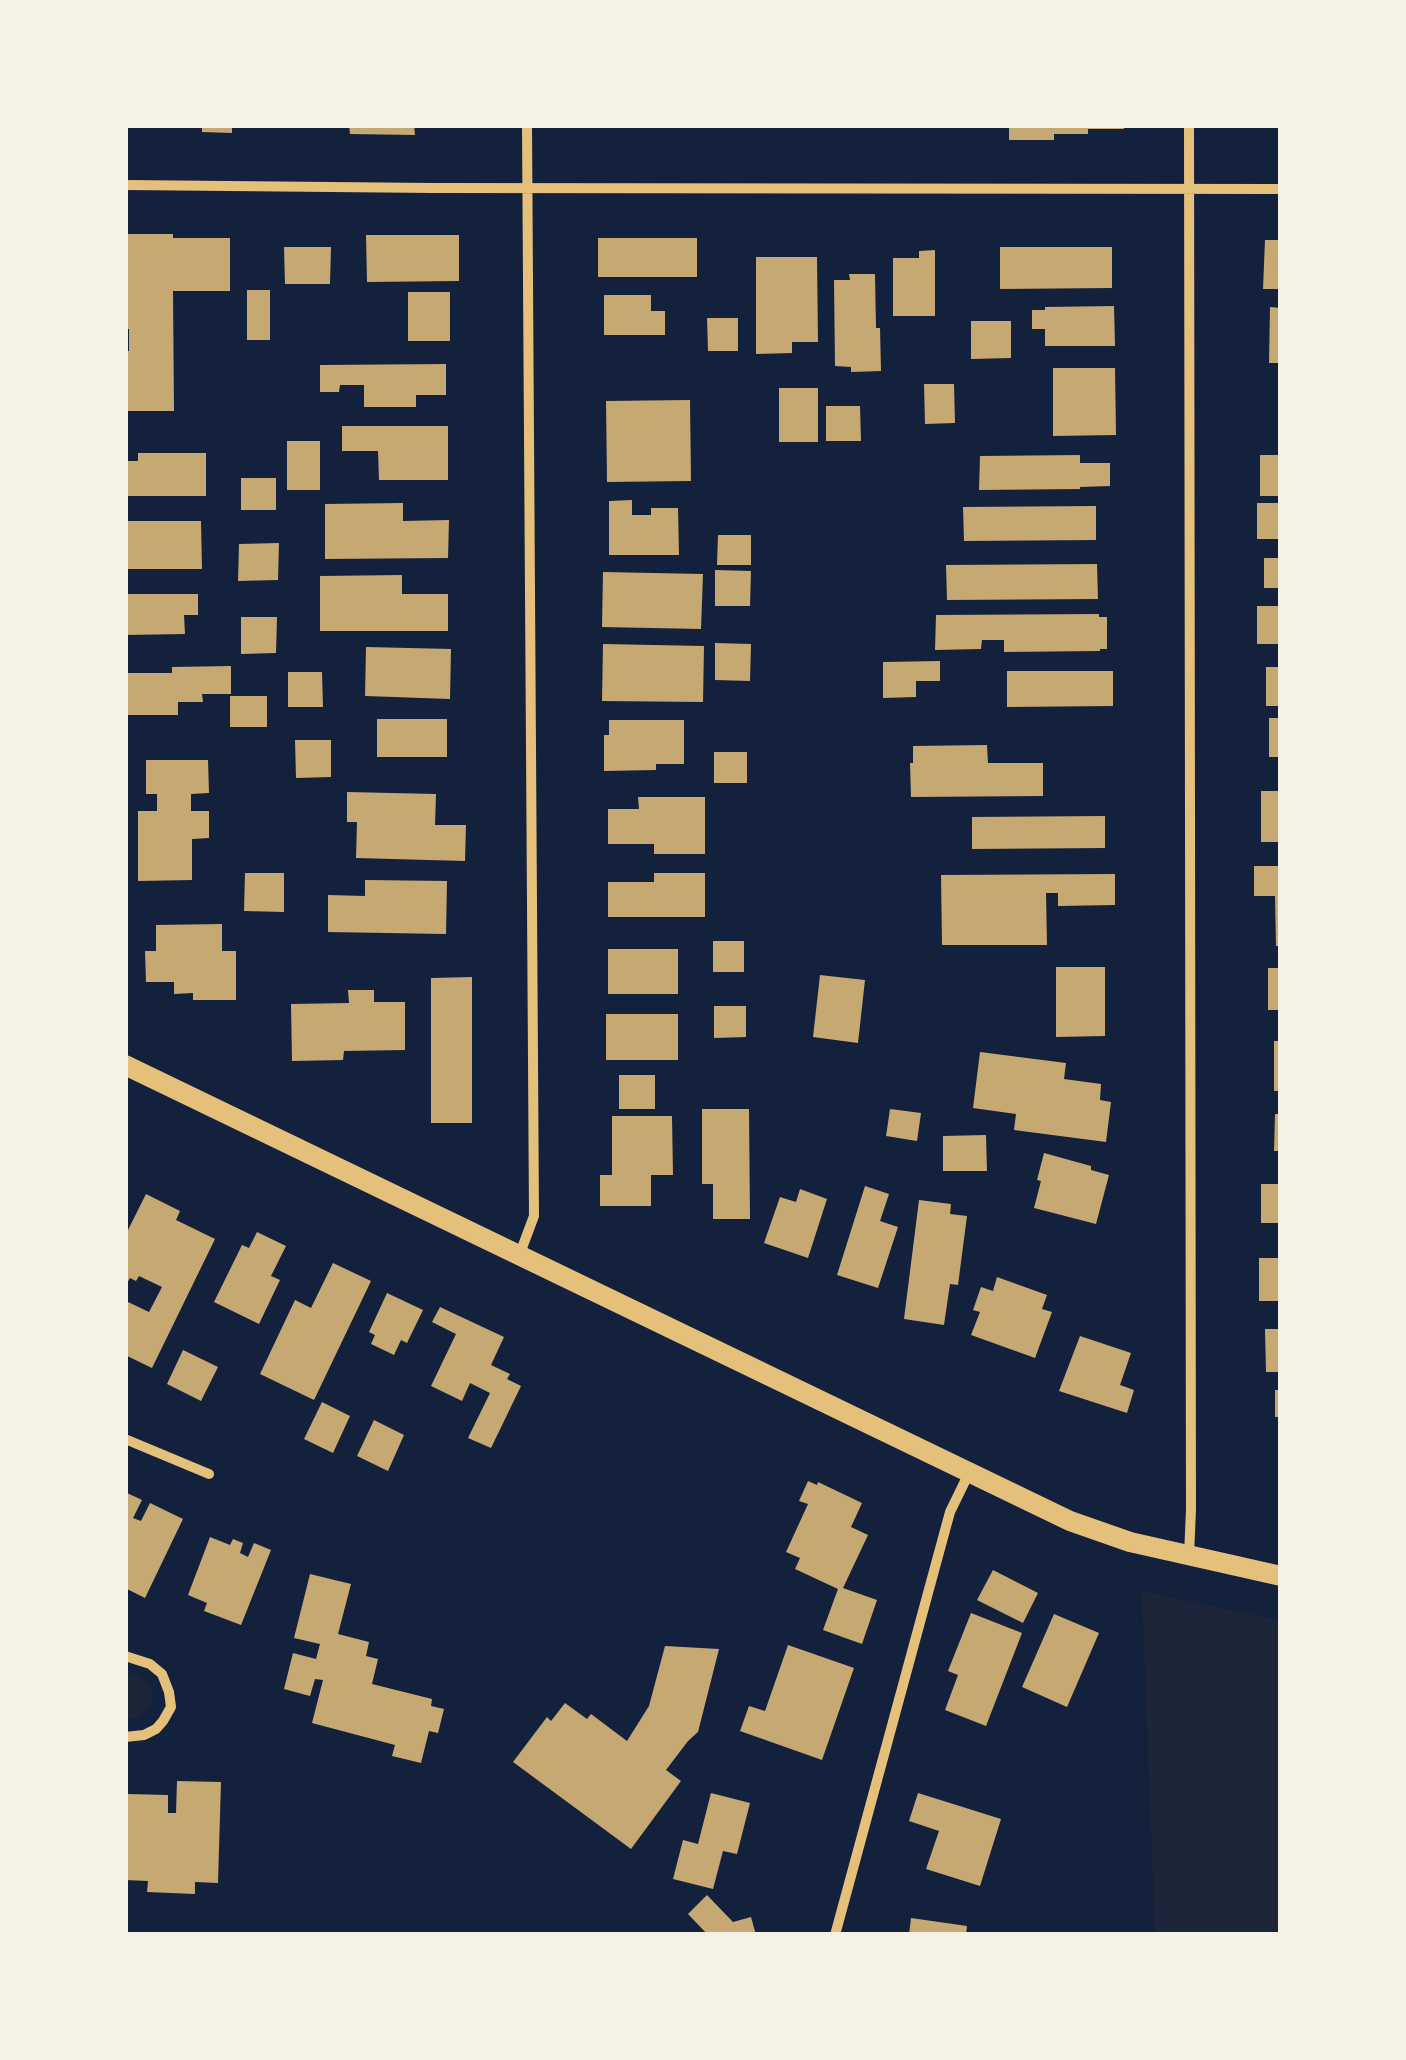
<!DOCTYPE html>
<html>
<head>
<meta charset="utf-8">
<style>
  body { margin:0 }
  #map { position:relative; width:1406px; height:2060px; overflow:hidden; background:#14213d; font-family:"Exo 2",sans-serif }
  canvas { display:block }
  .frame { position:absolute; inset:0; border:128px solid #f6f1e7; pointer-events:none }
</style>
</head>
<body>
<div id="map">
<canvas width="1406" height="2060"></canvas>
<div class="frame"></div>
</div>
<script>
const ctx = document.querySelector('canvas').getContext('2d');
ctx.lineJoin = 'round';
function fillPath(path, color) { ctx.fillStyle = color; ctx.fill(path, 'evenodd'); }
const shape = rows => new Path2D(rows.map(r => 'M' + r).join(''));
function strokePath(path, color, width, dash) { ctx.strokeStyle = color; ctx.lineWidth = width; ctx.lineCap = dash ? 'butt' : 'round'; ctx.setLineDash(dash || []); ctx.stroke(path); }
const green = shape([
  [1142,1591,1281,1621,1281,1935,1155,1935],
  [129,1674,139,1676,147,1682,152,1690,152,1700,148,1709,141,1716,132,1719,125,1718,125,1676]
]);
const building = shape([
  [202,125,232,125,232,133,202,132],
  [349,125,414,125,415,135,350,134],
  [1009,125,1124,125,1124,129,1088,129,1088,134,1054,134,1054,140,1009,140],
  [125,234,173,234,173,238,230,238,230,291,173,291,174,411,125,411,125,351,129,351,129,329,125,329],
  [366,235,459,235,459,281,367,282],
  [598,238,697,238,697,277,598,277],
  [1265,240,1281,240,1281,289,1263,289],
  [284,247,331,247,330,284,285,284],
  [1000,247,1112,247,1112,288,1000,289],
  [935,250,935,316,893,316,893,258,919,258,919,251],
  [756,257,817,257,818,342,792,342,792,353,756,354],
  [849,274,875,274,876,328,880,328,881,371,851,372,851,367,835,366,834,280,850,280],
  [247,290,270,290,270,340,247,340],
  [408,292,450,292,450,341,408,341],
  [604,295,651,295,651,311,665,311,665,335,604,335],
  [1114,306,1115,346,1045,346,1045,329,1032,329,1032,310,1045,310,1045,307],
  [1270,307,1281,308,1281,363,1269,363],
  [707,318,738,318,738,351,708,351],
  [971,321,1011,321,1011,358,971,359],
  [446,364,446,395,416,395,416,407,364,407,364,385,340,385,339,392,320,392,320,365],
  [1053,368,1115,368,1116,435,1053,436],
  [924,384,954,384,955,423,925,424],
  [779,388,818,388,818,442,779,442],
  [690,400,691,481,607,482,606,401],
  [826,406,860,406,861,441,826,441],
  [342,426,448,426,448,480,379,480,378,451,342,451],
  [287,441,320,441,320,490,287,490],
  [138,453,206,453,206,496,125,496,125,461,138,461],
  [1080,455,1080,463,1110,463,1110,486,1080,487,1080,489,979,490,980,456],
  [1260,455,1281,455,1281,496,1260,496],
  [241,478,276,478,276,510,241,510],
  [632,500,632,515,651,515,651,508,678,508,679,555,609,555,609,501],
  [403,503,403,521,449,520,448,558,325,559,325,504],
  [1257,503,1281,503,1281,539,1257,539],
  [1096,506,1096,540,964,541,963,507],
  [125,521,201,521,202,569,125,569],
  [718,535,751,535,751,565,717,565],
  [279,543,278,580,238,581,239,544],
  [1264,558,1281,558,1281,588,1264,588],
  [1097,564,1098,599,947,600,946,565],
  [715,570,751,571,750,606,715,606],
  [603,572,703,574,701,629,602,627],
  [402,575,402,594,448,594,448,631,320,631,320,576],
  [125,594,198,594,198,615,184,615,185,634,125,635],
  [1257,606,1281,606,1281,644,1257,644],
  [1099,614,1099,617,1107,617,1107,649,1100,649,1100,651,1004,652,1004,640,982,640,981,649,935,650,936,615],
  [241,617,277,617,276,653,241,654],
  [715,643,751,644,750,681,715,680],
  [603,644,704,646,703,702,602,701],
  [366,647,451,649,450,699,365,696],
  [940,661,940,681,916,681,916,697,883,698,883,662],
  [231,666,231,694,202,694,203,702,178,702,178,715,125,715,125,673,172,673,172,667],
  [1266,667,1281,667,1281,706,1266,706],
  [1007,671,1113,671,1113,706,1007,707],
  [288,672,322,672,323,707,288,707],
  [230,696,267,696,267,727,230,727],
  [1269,718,1281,718,1281,757,1269,757],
  [377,719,447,719,447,757,377,757],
  [609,720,684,720,684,764,656,764,656,770,604,771,604,735,609,735],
  [295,740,331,740,331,777,296,778],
  [987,745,988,763,1043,763,1043,796,911,797,910,763,913,763,913,746],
  [714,752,747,752,747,783,714,783],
  [146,760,208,760,209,793,191,794,191,811,209,811,209,838,192,839,192,880,138,881,138,811,157,811,157,794,146,794],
  [1261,791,1281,791,1281,842,1261,842],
  [347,792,436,794,435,825,466,825,465,861,356,858,357,822,347,822],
  [638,797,705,797,705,854,654,854,654,844,608,844,608,809,639,809],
  [1105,816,1105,848,972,849,972,817],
  [1254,866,1281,866,1281,946,1276,946,1275,896,1254,896],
  [245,873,284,873,284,912,244,911],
  [654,873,705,873,705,917,608,917,608,882,654,882],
  [1115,874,1115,905,1058,906,1058,893,1046,893,1047,945,942,945,941,875],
  [365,880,447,881,446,934,328,932,328,895,365,896],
  [222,924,222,951,236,951,236,1000,193,1000,193,993,174,994,174,982,146,982,145,951,156,951,156,925],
  [713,941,744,941,744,972,713,972],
  [608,949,678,949,678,994,608,994],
  [1056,967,1105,967,1105,1036,1056,1037],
  [1268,968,1281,968,1281,1010,1268,1010],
  [820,975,865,980,858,1043,813,1037],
  [472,977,472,1123,431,1123,431,978],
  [348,990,374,990,374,1002,405,1002,405,1050,344,1051,343,1060,292,1061,291,1004,349,1003],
  [714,1006,746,1006,746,1037,714,1038],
  [606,1014,678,1014,678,1060,606,1060],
  [1274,1041,1281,1041,1281,1091,1274,1091],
  [980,1052,1066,1063,1064,1079,1101,1084,1100,1100,1111,1102,1106,1142,1014,1130,1016,1114,973,1108],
  [619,1075,655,1075,655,1109,619,1109],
  [702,1109,749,1109,750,1219,713,1219,713,1184,702,1184],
  [890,1109,921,1113,917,1141,886,1136],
  [1275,1114,1281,1114,1281,1151,1274,1151],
  [612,1116,672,1116,673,1175,651,1175,651,1206,600,1206,600,1175,612,1175],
  [986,1135,987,1171,943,1171,943,1136],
  [1044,1153,1091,1166,1091,1170,1109,1175,1096,1224,1034,1208,1041,1181,1037,1180],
  [1261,1184,1281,1184,1281,1223,1261,1223],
  [865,1186,889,1194,880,1221,898,1227,878,1288,837,1275],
  [800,1189,827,1199,808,1258,764,1243,780,1197,796,1202],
  [146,1194,180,1211,176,1220,215,1239,152,1368,125,1355,125,1309,128,1302,149,1312,162,1287,139,1276,136,1281,130,1278,125,1287,125,1236],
  [919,1200,951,1204,950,1214,967,1216,958,1285,950,1284,944,1325,904,1319],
  [257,1232,286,1246,271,1276,280,1280,259,1324,214,1302,242,1245,249,1248],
  [1259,1258,1281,1258,1281,1301,1259,1301],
  [333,1263,371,1281,314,1400,260,1374,295,1300,311,1308],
  [997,1277,1047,1295,1042,1309,1052,1312,1035,1358,971,1335,980,1312,973,1310,981,1287,993,1291],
  [387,1293,423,1310,407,1343,401,1340,394,1355,371,1344,375,1335,369,1332],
  [440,1307,504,1337,491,1365,510,1374,507,1379,521,1386,491,1448,468,1438,490,1393,470,1383,462,1401,431,1386,456,1334,432,1322],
  [1265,1329,1281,1329,1281,1372,1266,1372],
  [1080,1336,1131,1353,1120,1385,1134,1390,1127,1413,1059,1391],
  [183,1350,218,1367,201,1401,167,1384],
  [1275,1390,1281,1390,1281,1417,1275,1417],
  [322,1402,350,1416,333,1453,304,1439],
  [374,1420,404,1435,388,1471,357,1456],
  [808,1481,817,1485,818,1482,862,1503,851,1527,868,1535,843,1588,877,1600,862,1644,823,1630,838,1589,795,1569,800,1558,786,1552,808,1504,799,1501],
  [125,1492,142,1500,133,1518,141,1521,150,1503,183,1519,145,1598,125,1588],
  [210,1537,230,1545,233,1539,243,1543,240,1553,248,1557,254,1543,271,1550,241,1625,204,1611,207,1603,188,1595],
  [993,1570,1038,1593,1023,1623,977,1600],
  [310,1574,351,1584,338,1634,369,1642,366,1656,378,1659,372,1684,432,1699,431,1706,444,1709,438,1733,429,1731,421,1763,392,1756,395,1745,312,1723,323,1680,315,1679,310,1696,284,1689,293,1653,316,1659,320,1644,294,1638],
  [971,1613,1022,1633,986,1726,945,1710,958,1675,948,1671],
  [1054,1614,1099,1633,1067,1707,1022,1687],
  [788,1645,854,1668,822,1760,740,1731,749,1706,765,1711],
  [665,1646,719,1649,698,1732,688,1741,666,1770,681,1781,631,1849,513,1762,547,1717,551,1721,565,1703,587,1719,591,1714,627,1741,649,1706],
  [177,1781,221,1782,218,1883,195,1882,195,1894,147,1892,148,1881,125,1880,127,1794,168,1795,168,1813,176,1813],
  [711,1793,750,1803,737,1854,723,1851,713,1889,673,1879,683,1840,698,1844],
  [918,1793,1001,1819,980,1886,926,1869,939,1831,909,1821],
  [707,1895,733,1922,751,1917,756,1935,708,1935,688,1914],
  [911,1918,967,1926,966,1935,909,1935]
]);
const minor = shape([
  [125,185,434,188,1281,189],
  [519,1256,534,1216,527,125],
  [125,1439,209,1474],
  [1189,1556,1191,1509,1189,125],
  [125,1656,150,1664,162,1674,169,1692,171,1707,163,1721,156,1729,144,1735,125,1737],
  [835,1935,950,1512,969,1473]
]);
const secondary = shape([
  [125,1065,1070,1521,1130,1542,1281,1576]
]);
fillPath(green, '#1d2539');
fillPath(building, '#c6a872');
strokePath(minor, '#e5c07b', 10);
strokePath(secondary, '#e5c07b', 20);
</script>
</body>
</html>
